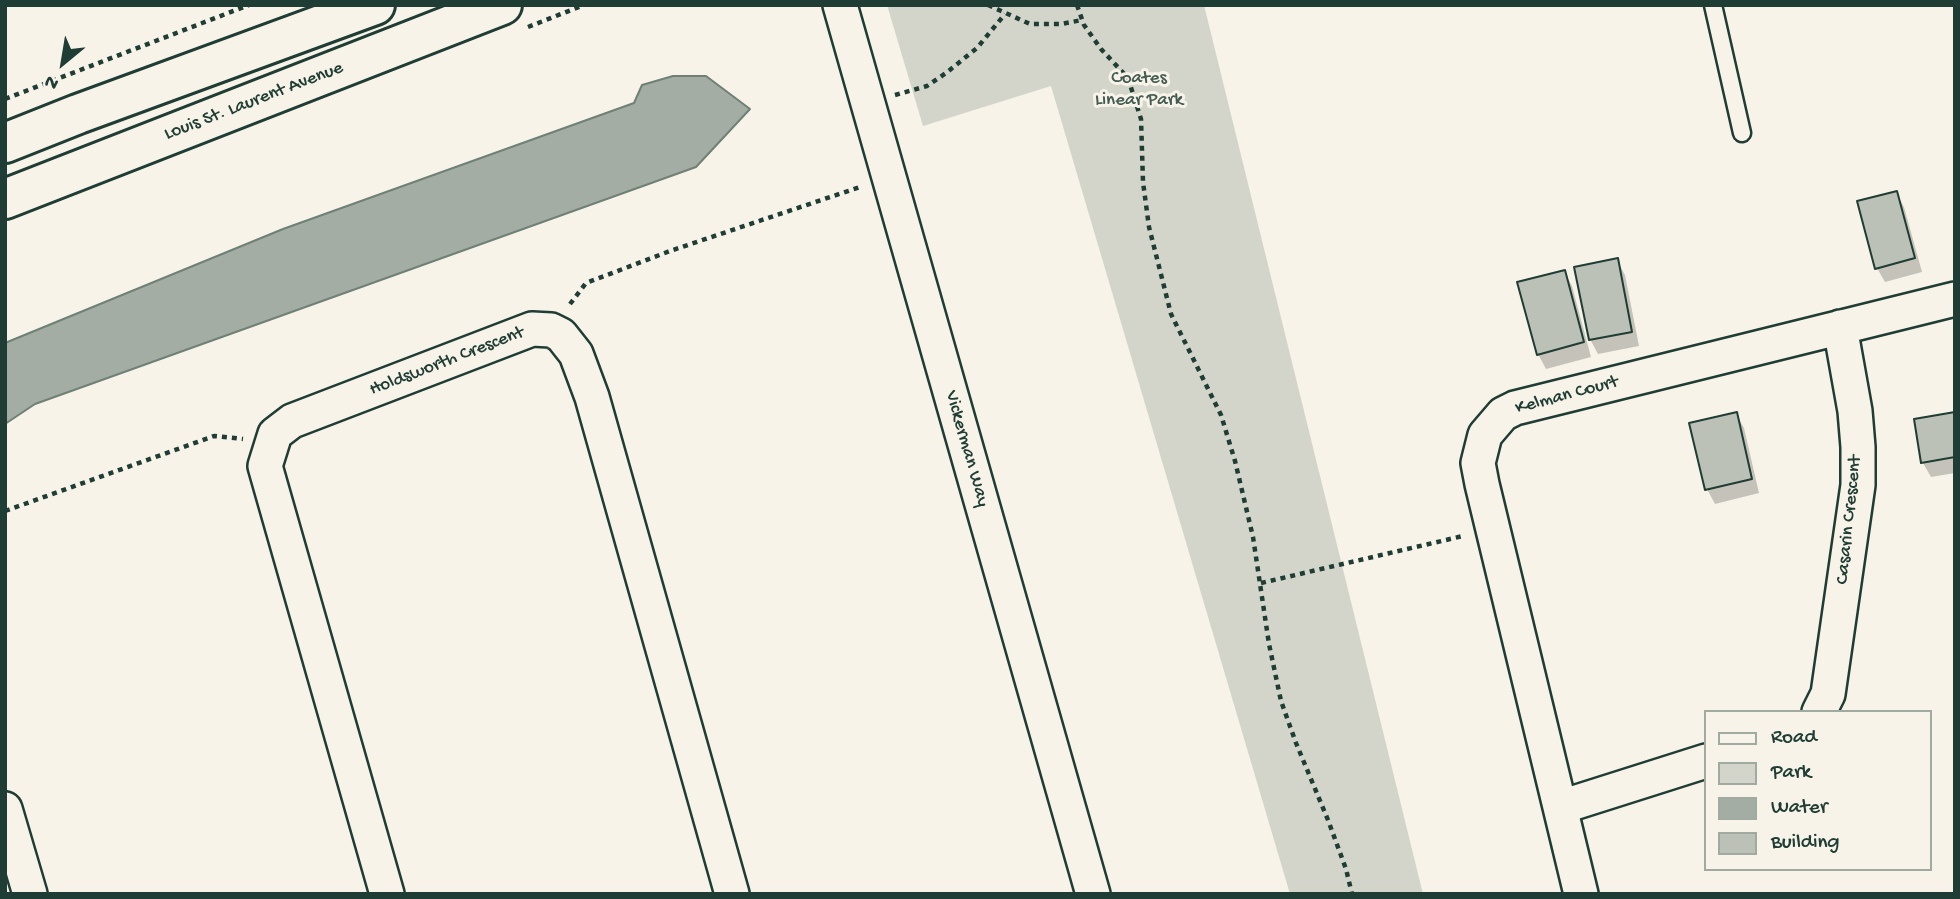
<!DOCTYPE html>
<html>
<head>
<meta charset="utf-8">
<style>
  body { margin:0 }
  #map { position:relative; width:1960px; height:899px; overflow:hidden; background:#f7f3e8; font-family:"Gochi Hand",sans-serif }
  canvas { display:block }
  .frame { position:absolute; inset:0; border:7px solid #1f3d34; pointer-events:none }
  .legend { position:absolute; left:1704px; top:710px; width:228px; height:161px; box-sizing:border-box; background:#f7f3e8; border:2px solid #a1aaa0; margin:0; padding:9px 12px; list-style:none; font-size:21px; color:#1f3d34 }
  .legend li { display:flex; align-items:center; gap:14px; height:35px }
  .legend b { width:35px; border:2px solid #a1aaa0 }
  .north { position:absolute; left:28px; top:28px; width:70px; height:70px; -webkit-text-stroke:5px #f7f3e8; paint-order:stroke; rotate:210deg; font-size:19px; font-weight:700; line-height:28px; text-align:center; color:#1f3d34 }
  .north::after { content:''; display:block; margin:auto; width:24px; height:32px; background:#1f3d34; clip-path:polygon(50% 0,100% 100%,50% 72%,0 100%) }
</style>
</head>
<body>
<div id="map">
<canvas width="1960" height="899"></canvas>
<div class="frame"></div>
<ul class="legend">
<li><b style="height:9px;background:#f7f3e8"></b>Road</li>
<li><b style="height:19px;background:#d3d5ca"></b>Park</li>
<li><b style="height:19px;background:#a4ada3"></b>Water</li>
<li><b style="height:19px;background:#bbc1b6"></b>Building</li>
</ul>
<div class="north">N</div>
</div>
<script>
const ctx = document.querySelector('canvas').getContext('2d');
ctx.lineJoin = 'round';
function fillPath(path, color) { ctx.fillStyle = color; ctx.fill(path, 'evenodd'); }
const shape = rows => new Path2D(rows.map(r => 'M' + r).join(''));
function strokePath(path, color, width, dash) { ctx.strokeStyle = color; ctx.lineWidth = width; ctx.lineCap = dash ? 'butt' : 'round'; ctx.setLineDash(dash || []); ctx.stroke(path); }
function drawText(font, color, halo, rows, align = 'center') {
  ctx.font = font + ' "Gochi Hand",sans-serif'; ctx.lineWidth = 6; ctx.setLineDash([]); ctx.textBaseline = 'middle'; ctx.strokeStyle = halo; ctx.fillStyle = color; for (const [text, x, y, turn = 0] of rows) {
    ctx.save(); ctx.translate(x, y); ctx.rotate((+turn || 0) * Math.PI / 180); ctx.textAlign = isNaN(turn) ? turn : align; if (halo) ctx.strokeText(text, 0, 0); ctx.fillText(text, 0, 0); ctx.restore();
  }
}
const green = shape([
  [887,5,1204,5,1423,894,1290,894,1051,86,923,126]
]);
const water = shape([
  [673,76,706,76,750,109,696,167,35,404,5,424,5,343,283,229,634,103,642,85,673,76]
]);
const shadow = shape([
  [1896,193,1904,207,1922,272,1885,282,1877,268],
  [1617,260,1625,275,1639,346,1598,354,1590,339],
  [1564,272,1572,286,1591,357,1546,369,1538,354],
  [1736,414,1744,428,1759,493,1715,504,1707,489],
  [1955,414,1955,473,1931,477,1923,463]
]);
const building = shape([
  [1897,191,1915,258,1875,269,1857,201,1897,191],
  [1618,258,1632,332,1589,340,1574,267,1618,258],
  [1565,270,1584,342,1537,355,1517,282,1565,270],
  [1737,412,1752,479,1705,490,1689,423,1737,412],
  [1955,412,1955,457,1921,463,1914,419,1955,412]
]);
const path = shape([
  [988,5,1030,24,1061,24,1082,20],
  [1077,5,1084,25,1101,49,1128,78,1141,119,1143,182,1149,227,1171,314,1221,415,1235,461,1253,537,1269,644,1281,701,1296,743,1328,820,1346,869,1352,894],
  [528,27,584,5],
  [895,95,927,86,946,73,977,48,1005,14],
  [5,99,249,5],
  [570,304,586,283,670,251,860,187],
  [5,511,214,436,243,439],
  [1261,583,1463,536]
]);
const service = shape([
  [1713,5,1742,133]
]);
const minor = shape([
  [840,5,1093,894],
  [1819,712,1828,694,1858,485,1858,447,1855,411,1840,327],
  [1561,807,1706,761],
  [5,809,30,894],
  [387,894,265,466,275,434,292,421,532,329,551,330,561,335,576,354,592,397,732,894],
  [1581,894,1482,484,1478,463,1485,435,1503,414,1515,408,1955,299]
]);
const secondary = shape([
  [5,143,78,114,375,5],
  [5,199,502,5]
]);
const parkNames = [
  ["Coates",1139,79],
  ["Linear Park",1139,101]
];
const streetNames = [
  ["Louis St. Laurent Avenue",254,102,-21],
  ["Holdsworth Crescent",447,362,-21],
  ["Kelman Court",1567,396,-15],
  ["Vickerman Way",966,449,74],
  ["Casarin Crescent",1850,520,-84]
];
fillPath(green, '#d3d5ca');
fillPath(water, '#a4ada3');
strokePath(water, '#6f8077', 2);
fillPath(shadow, '#0003');
fillPath(building, '#bbc1b6');
strokePath(building, '#1f3d34', 2);
strokePath(service, '#1f3d34', 21);
strokePath(minor, '#1f3d34', 38);
strokePath(secondary, '#1f3d34', 44);
strokePath(path, '#1f3d34', 4.5, [5, 5]);
strokePath(service, '#f7f3e8', 16);
strokePath(minor, '#f7f3e8', 33);
strokePath(secondary, '#f7f3e8', 38);
drawText('19px', '#435b52', '#f7f3e8', parkNames);
drawText('19px', '#1f3d34', '#f7f3e8', streetNames);
</script>
</body>
</html>
